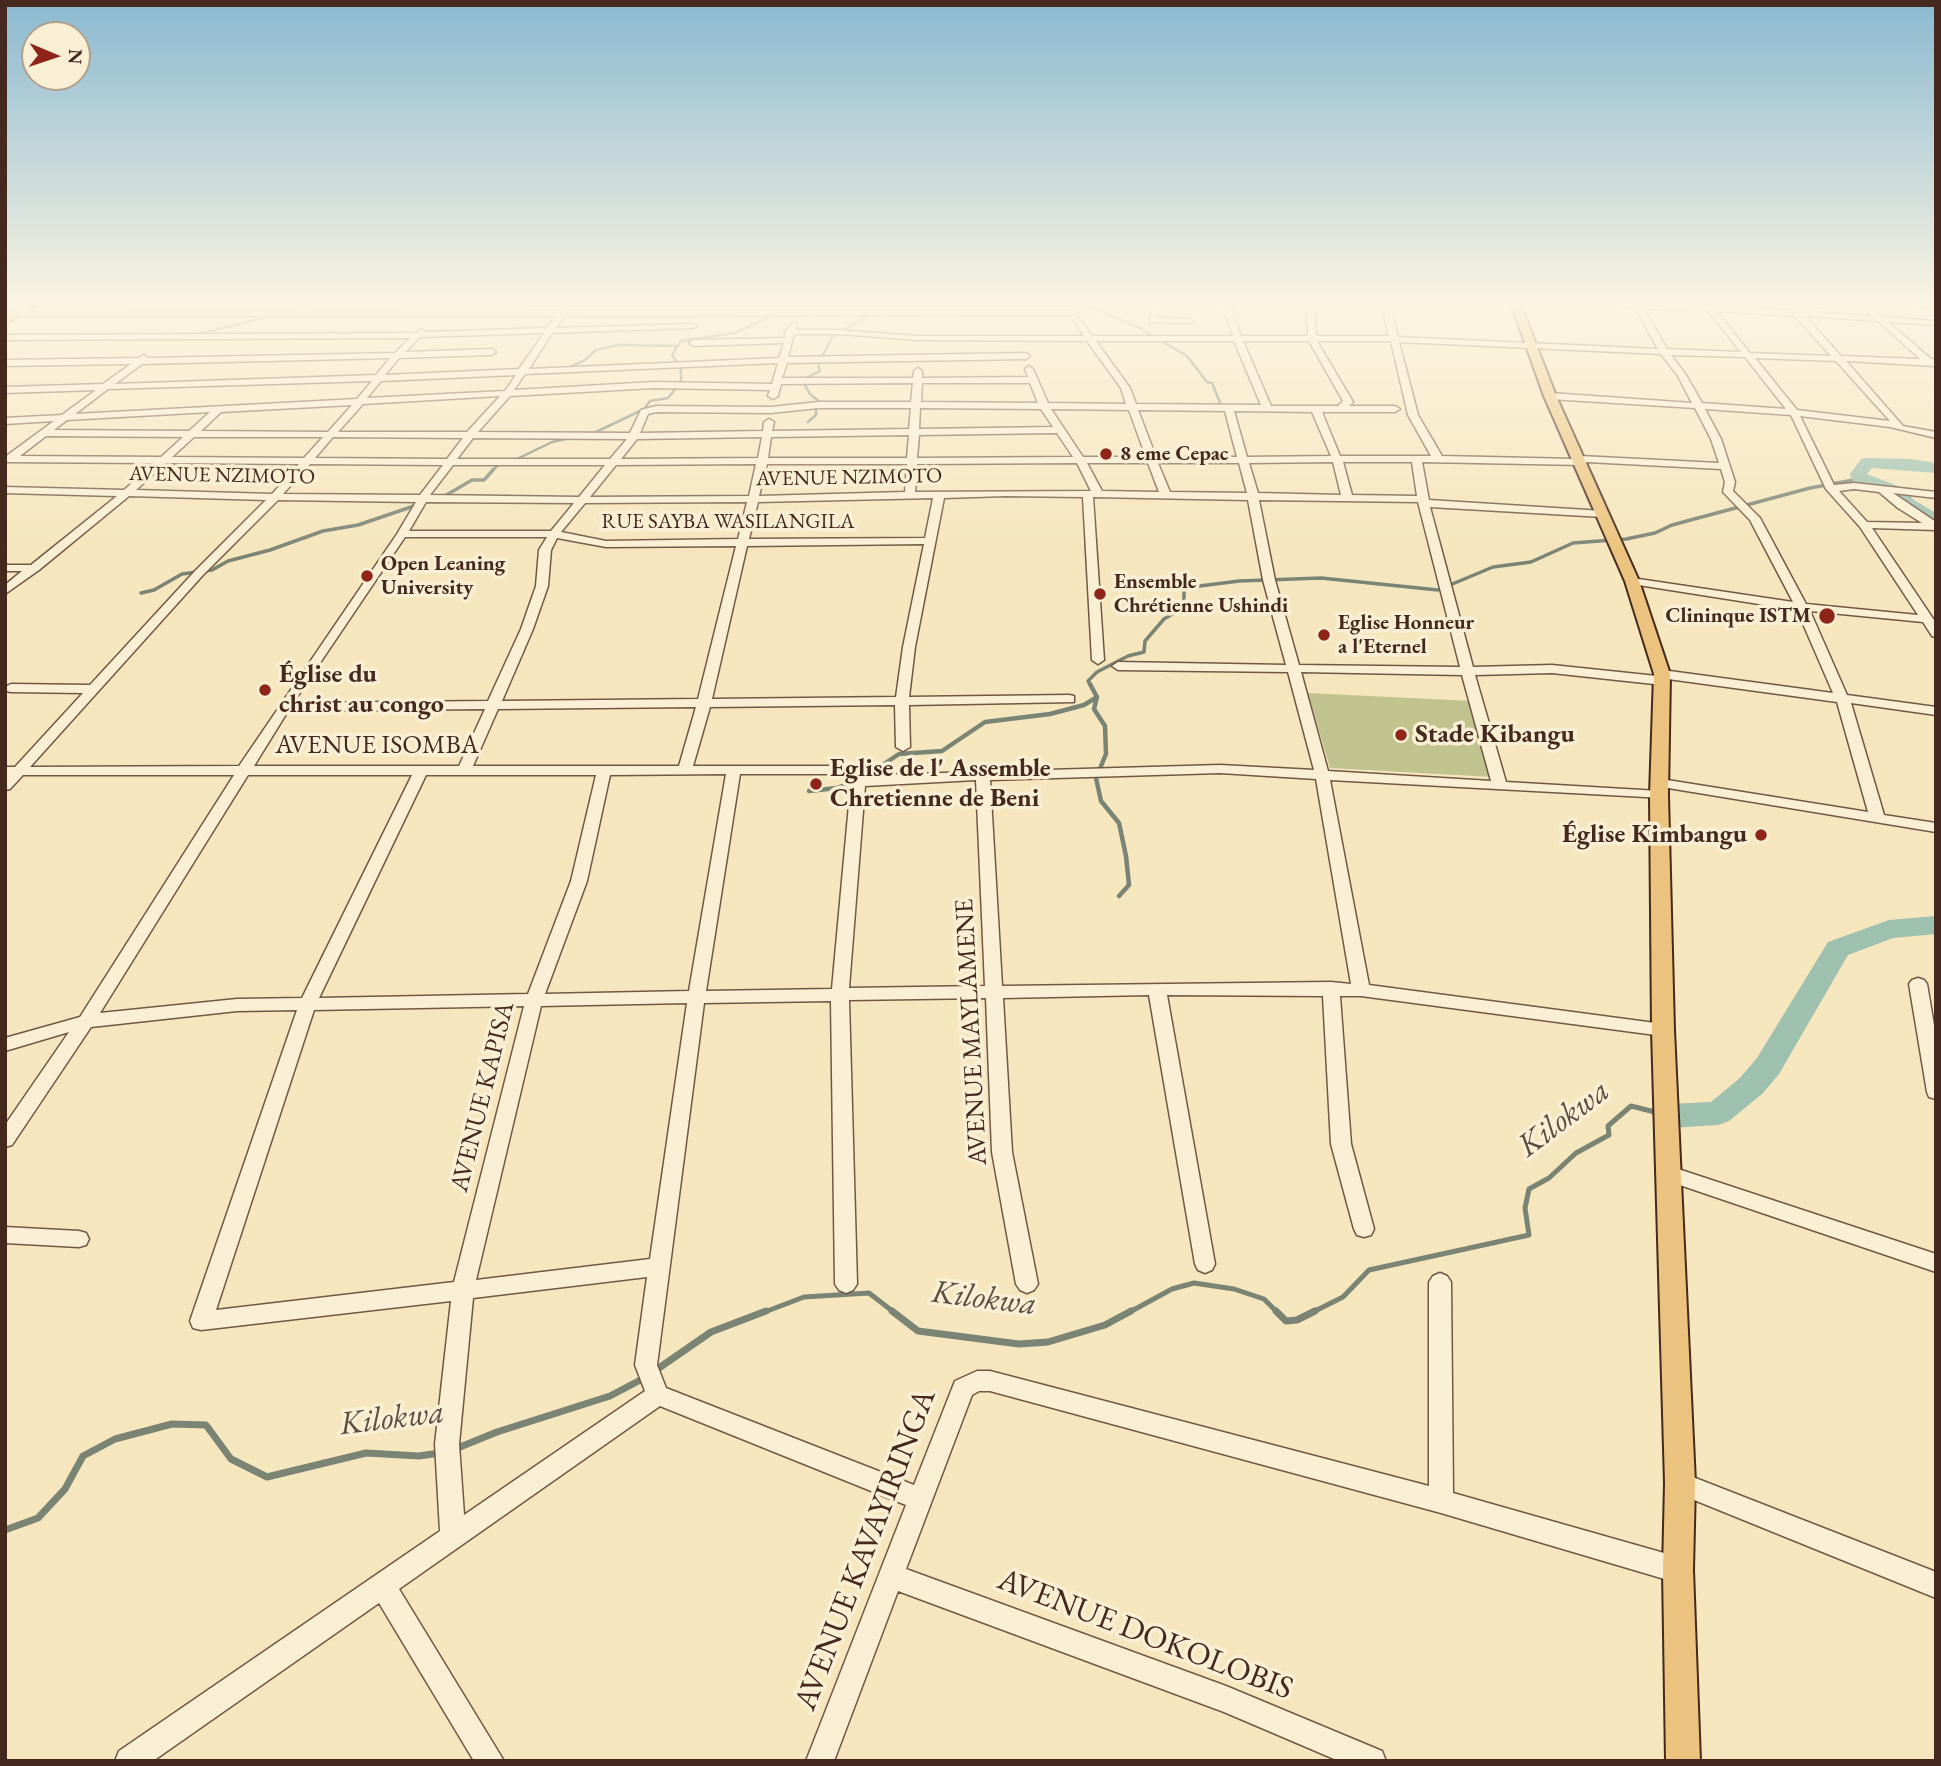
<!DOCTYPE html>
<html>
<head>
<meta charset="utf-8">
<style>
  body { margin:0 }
  #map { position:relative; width:1941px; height:1766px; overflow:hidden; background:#f6e6bd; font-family:"EB Garamond",serif }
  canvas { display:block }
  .frame { position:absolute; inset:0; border:7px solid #45291e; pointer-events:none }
  .north { position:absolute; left:21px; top:21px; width:70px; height:70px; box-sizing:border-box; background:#f9efd4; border:2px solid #b1a08b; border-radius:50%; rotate:92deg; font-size:19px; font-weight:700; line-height:28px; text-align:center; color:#45291e }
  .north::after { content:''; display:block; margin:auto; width:24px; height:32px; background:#8f2418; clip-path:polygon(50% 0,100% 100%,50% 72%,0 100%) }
</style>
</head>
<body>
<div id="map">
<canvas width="1941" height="1766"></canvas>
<div class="frame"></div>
<div class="north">N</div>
</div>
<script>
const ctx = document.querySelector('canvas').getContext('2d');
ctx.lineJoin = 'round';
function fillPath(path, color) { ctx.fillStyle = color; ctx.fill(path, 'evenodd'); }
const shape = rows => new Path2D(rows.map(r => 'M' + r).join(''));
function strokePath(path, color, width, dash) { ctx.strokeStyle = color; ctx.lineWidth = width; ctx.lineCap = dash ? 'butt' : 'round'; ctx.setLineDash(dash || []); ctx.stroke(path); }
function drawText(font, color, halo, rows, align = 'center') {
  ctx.font = font + ' "EB Garamond",serif'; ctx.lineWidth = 7; ctx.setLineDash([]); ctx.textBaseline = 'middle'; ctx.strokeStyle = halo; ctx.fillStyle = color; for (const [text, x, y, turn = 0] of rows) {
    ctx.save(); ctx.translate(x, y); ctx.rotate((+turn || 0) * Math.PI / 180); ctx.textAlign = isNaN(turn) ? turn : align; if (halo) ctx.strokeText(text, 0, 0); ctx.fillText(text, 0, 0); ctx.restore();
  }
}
const green = shape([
  [1308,693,1473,701,1492,777,1330,768]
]);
const streamFar4 = shape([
  [1087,306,1136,326,1187,356,1207,382,1212,383,1221,405],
  [195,335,310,306],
  [568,368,585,360,596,350,619,345,676,346],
  [808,422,816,415,816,409,821,403,810,394,802,380,820,371,818,365,832,337,864,318,865,314,857,306],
  [594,433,644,409,650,401,668,398,681,382,681,367,672,355,681,341,734,333,776,314],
  [515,460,552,442,575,437],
  [491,472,498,465,504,464]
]);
const streamFar3 = shape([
  [443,497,472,480,484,480,493,470],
  [141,593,154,590,182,574,212,570,228,561,270,550,323,531,358,525,414,506],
  [1091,686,1088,681,1097,672,1128,656,1144,652,1145,641,1164,619,1184,607,1184,588,1239,581,1321,578,1438,590,1493,567,1531,562,1573,543,1626,539,1655,533,1672,525,1810,488,1859,479]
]);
const streamFar2 = shape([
  [1090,684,1097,697,1094,709,1105,726,1106,754,1096,778,1101,801,1119,823,1126,856,1129,885,1119,896],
  [870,775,882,771,884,764,899,754,942,751,985,722,1050,714,1084,705,1097,697],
  [809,791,837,788,856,781]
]);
const streamFar1 = shape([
  [762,1313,804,1297,869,1293,895,1313],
  [1128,1313,1172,1289,1194,1283,1234,1289,1264,1299,1278,1313],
  [1311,1313,1343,1297,1369,1270,1529,1235,1525,1208,1529,1189,1549,1178,1576,1153,1609,1135,1608,1126,1631,1106,1659,1113]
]);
const stream = shape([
  [892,1311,918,1331,1019,1344,1048,1342,1105,1325,1131,1311],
  [1276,1311,1286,1321,1297,1320,1315,1311],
  [656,1370,711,1332,766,1311],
  [455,1449,497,1432,610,1396,646,1377],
  [5,1530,38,1518,65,1489,83,1456,115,1439,172,1424,206,1425,231,1459,267,1477,366,1453,419,1456,440,1453]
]);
const river = shape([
  [1867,458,1911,459,1936,463,1936,473,1872,468,1867,474,1903,488,1914,500,1936,513,1936,526,1902,508,1891,496,1853,483,1850,474,1861,459,1867,458],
  [1936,916,1936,934,1893,938,1848,955,1779,1074,1762,1094,1729,1121,1718,1125,1670,1128,1659,1124,1654,1116,1659,1108,1670,1104,1711,1102,1740,1078,1757,1058,1828,942,1889,920,1936,916]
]);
const minor = shape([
  [563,306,569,306,567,311,1070,311,1077,306,1086,306,1076,314,1092,336,1233,336,1224,311,1225,306,1233,306,1232,311,1241,336,1308,336,1306,306,1314,306,1316,336,1389,336,1382,306,1390,306,1398,337,1658,349,1636,309,1623,306,1712,306,1791,310,1787,306,1795,306,1800,311,1872,316,1861,306,1869,306,1882,317,1936,321,1936,325,1888,322,1931,359,1936,359,1934,366,1846,361,1903,426,1936,432,1936,438,1890,427,1800,416,1834,485,1854,483,1936,492,1936,498,1893,493,1936,522,1936,530,1872,528,1936,623,1936,637,1932,636,1923,622,1810,611,1847,695,1936,707,1936,715,1851,703,1884,815,1936,823,1936,832,1656,786,1654,783,1661,779,1868,812,1837,702,1668,679,1668,684,1663,685,1552,673,1475,675,1506,782,1659,791,1666,795,1664,798,1330,780,1369,985,1663,1024,1669,1026,1672,1030,1669,1034,1663,1036,1361,996,1340,996,1351,1144,1374,1229,1371,1235,1364,1237,1357,1235,1354,1229,1331,1144,1323,996,1167,995,1215,1264,1212,1270,1205,1273,1198,1270,1195,1264,1149,995,1003,998,1012,1152,1038,1284,1034,1290,1027,1293,1020,1290,1016,1284,992,1152,986,998,849,1000,857,1284,853,1290,846,1293,839,1290,835,1284,831,1001,704,1003,657,1365,666,1388,914,1485,955,1381,977,1371,990,1371,1429,1486,1429,1282,1433,1276,1440,1273,1447,1276,1451,1282,1453,1493,1678,1557,1687,1561,1691,1570,1687,1579,1678,1583,1441,1513,990,1391,979,1391,972,1395,906,1569,1226,1686,1382,1751,1386,1761,1339,1761,1224,1712,898,1591,834,1761,806,1761,906,1505,660,1406,399,1589,504,1761,474,1761,379,1603,153,1761,115,1761,119,1751,440,1531,435,1444,451,1301,201,1330,193,1328,190,1321,297,1010,237,1011,91,1027,12,1145,5,1147,5,1125,69,1032,5,1051,5,1038,80,1017,234,775,23,775,10,789,5,790,5,767,15,767,83,693,11,692,6,691,5,687,11,684,90,685,195,571,266,500,129,496,39,570,5,594,5,585,22,571,5,571,5,565,31,565,117,496,5,493,5,487,124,490,154,463,5,462,5,457,54,421,5,424,5,418,62,415,96,390,5,393,5,387,103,384,131,364,5,366,5,360,138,358,144,355,148,358,395,353,410,338,5,340,5,335,416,333,422,329,425,332,547,328,556,316,5,316,5,312,559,311,563,306],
  [1644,309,1708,311,1741,352,1667,349,1644,309],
  [1716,311,1795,316,1831,356,1750,353,1716,311],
  [1070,315,1084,336,917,336,839,330,796,330,797,324,793,322,785,332,785,338,693,340,689,343,693,346,784,343,779,358,529,369,552,333,693,328,697,326,693,324,556,328,564,316,1070,315],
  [1805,316,1878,321,1920,359,1841,356,1805,316],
  [544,333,519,369,385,375,399,358,492,355,496,352,492,349,405,352,420,337,544,333],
  [794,334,839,334,917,340,1087,341,1121,388,1126,404,1048,403,1033,369,1029,366,1025,369,1028,377,922,378,922,371,918,368,914,371,913,378,782,378,787,363,1026,359,1030,356,1026,353,788,357,794,334],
  [1096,341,1234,341,1261,405,1136,404,1130,388,1096,341],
  [1243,341,1309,341,1343,401,1338,406,1271,406,1243,341],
  [1317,341,1391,341,1408,415,1431,456,1340,456,1322,412,1395,412,1400,409,1395,406,1349,406,1353,402,1317,341],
  [1399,342,1661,354,1678,376,1692,403,1550,393,1545,396,1550,399,1695,408,1711,439,1719,463,1580,456,1575,459,1442,456,1418,415,1399,342],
  [1671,355,1745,357,1786,409,1702,403,1686,375,1671,355],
  [390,358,376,375,115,384,142,364,390,358],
  [1755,358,1836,361,1890,421,1797,410,1755,358],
  [778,363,772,384,654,382,514,390,525,374,778,363],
  [516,375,505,391,367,398,381,381,516,375],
  [372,381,357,399,75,414,108,389,372,381],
  [913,383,911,402,818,402,771,407,656,406,641,410,630,433,478,432,510,396,654,388,770,390,768,396,773,399,778,396,781,384,913,383],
  [922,383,1030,383,1038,403,921,402,922,383],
  [500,396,467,432,338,432,363,404,500,396],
  [352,405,328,432,201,431,221,412,352,405],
  [818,408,911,408,909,429,772,431,774,422,769,419,764,422,763,431,640,433,648,414,656,412,771,413,818,408],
  [920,408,1041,409,1053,427,919,429,920,408],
  [1051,409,1129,410,1146,457,1083,457,1051,409],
  [1705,409,1791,415,1826,489,1860,527,1918,615,1806,604,1760,518,1733,491,1735,482,1721,439,1705,409],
  [1138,410,1225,411,1237,457,1156,457,1138,410],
  [1234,411,1312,412,1331,456,1247,457,1234,411],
  [210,412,189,431,54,430,67,420,210,412],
  [1057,433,1073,457,917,458,919,435,1057,433],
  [909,435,907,458,768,458,771,437,909,435],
  [46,436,183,437,161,457,20,456,46,436],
  [194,437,323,437,304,458,172,457,194,437],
  [333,437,463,438,447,459,315,458,333,437],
  [762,437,758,458,621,459,637,439,762,437],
  [473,438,627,439,610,459,457,459,473,438],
  [1333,462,1341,495,1258,493,1249,463,1333,462],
  [1343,462,1412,462,1417,496,1352,495,1343,462],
  [1422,462,1582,465,1587,462,1721,469,1725,482,1723,492,1750,520,1793,602,1632,578,1626,581,1632,584,1797,610,1833,693,1662,670,1657,671,1657,676,1552,665,1473,667,1430,507,1603,517,1608,514,1603,511,1429,500,1422,462],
  [166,463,299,464,272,494,136,490,166,463],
  [1077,463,1091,491,915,492,917,464,1077,463],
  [1087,463,1148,463,1159,492,1102,491,1087,463],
  [1158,463,1239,463,1247,493,1170,492,1158,463],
  [310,464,443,465,420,495,283,494,310,464],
  [756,464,749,496,590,497,616,465,756,464],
  [767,464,907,464,905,492,759,496,767,464],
  [453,465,605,465,579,497,430,495,453,465],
  [1854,489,1879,492,1898,508,1922,523,1867,522,1839,491,1854,489],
  [1006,496,1083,497,1092,660,1098,664,1104,660,1093,497,1248,500,1263,580,1286,665,1118,662,1112,666,1118,670,1288,672,1314,770,1220,765,875,775,860,766,693,766,710,707,895,705,896,747,903,751,910,747,909,705,1074,702,1074,696,1069,695,909,697,915,647,944,498,1006,496],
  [933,498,925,538,749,539,758,502,933,498],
  [278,500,416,502,397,534,239,766,30,767,203,575,278,500],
  [1259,500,1418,502,1460,667,1299,665,1275,580,1259,500],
  [426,502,574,503,551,531,409,531,426,502],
  [747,502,738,539,606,541,561,532,585,503,747,502],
  [405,537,547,537,539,550,536,586,521,629,488,701,293,703,405,537],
  [557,538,606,547,736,546,698,699,502,701,533,629,548,586,551,550,557,538],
  [924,544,903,647,896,697,712,699,747,546,924,544],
  [1301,672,1462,675,1491,781,1328,771,1301,672],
  [696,707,679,766,473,766,498,709,696,707],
  [485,709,459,766,254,766,288,711,485,709],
  [1220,773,1316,779,1351,984,1331,982,1002,986,990,780,1220,773],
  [726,774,689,991,545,994,587,881,610,775,726,774],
  [740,774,857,774,861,778,851,783,832,989,706,991,740,774],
  [248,775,412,775,302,998,237,999,100,1013,248,775],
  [426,775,596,775,571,881,528,994,319,998,426,775],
  [976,780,985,986,849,988,865,786,976,780],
  [687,1003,650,1259,476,1280,541,1006,687,1003],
  [524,1006,454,1282,216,1310,314,1010,524,1006],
  [647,1277,635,1365,645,1391,464,1515,459,1444,473,1298,647,1277],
  [1152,306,1160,306,1157,318,1190,319,1194,321,1190,323,1149,322,1152,306],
  [1917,306,1936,306,1936,309,1921,308,1917,306],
  [1918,978,1924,980,1927,984,1936,1037,1936,1099,1929,1097,1927,1092,1909,984,1912,980,1918,978],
  [1669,1166,1936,1254,1936,1272,1662,1179,1659,1174,1662,1169,1669,1166],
  [5,1227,79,1231,86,1233,89,1239,86,1245,79,1247,5,1243,5,1227],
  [1680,1472,1936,1572,1936,1598,1672,1491,1668,1483,1672,1475,1680,1472]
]);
const major = shape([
  [1512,306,1521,306,1556,396,1639,581,1670,674,1668,795,1674,1030,1695,1483,1693,1570,1700,1761,1666,1761,1663,1570,1665,1483,1652,1030,1650,795,1654,674,1625,581,1544,396,1512,306]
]);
const highway = shape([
  [24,306,37,306,5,324,5,316,24,306]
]);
const markers = [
  [1106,454,7,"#8f2418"],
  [367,576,7,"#8f2418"],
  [1100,594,7,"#8f2418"],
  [1827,616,9,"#8f2418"],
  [1324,635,7,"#8f2418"],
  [265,690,7,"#8f2418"],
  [1401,735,7,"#8f2418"],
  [816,784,7,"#8f2418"],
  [1761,835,7,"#8f2418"]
];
const farPoinames = [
  ["8 eme Cepac",1120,454],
  ["Open Leaning",381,564],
  ["University",381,588],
  ["Ensemble",1114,582],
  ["Chrétienne Ushindi",1114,606],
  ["Clininque ISTM",1811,616,"right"],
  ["Eglise Honneur",1338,623],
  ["a l'Eternel",1338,647]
];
const farStreetnames = [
  ["AVENUE NZIMOTO",222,476,1],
  ["AVENUE NZIMOTO",849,478,-1],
  ["RUE SAYBA WASILANGILA",728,522]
];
const poiNames = [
  ["Église du",279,675],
  ["christ au congo",279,705],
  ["Stade Kibangu",1415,735],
  ["Eglise de l' Assemble",830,769],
  ["Chretienne de Beni",830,799],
  ["Église Kimbangu",1747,835,"right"]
];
const streetNames = [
  ["AVENUE ISOMBA",377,746],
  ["AVENUE MAYLAMENE",972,1032,-93],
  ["AVENUE KAPISA",483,1097,-76]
];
const nearStreetnames = [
  ["AVENUE KAVAYIRINGA",866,1550,-69],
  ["AVENUE DOKOLOBIS",1145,1635,21]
];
const nearWaternames = [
  ["Kilokwa",1564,1119,-37],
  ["Kilokwa",984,1299,7],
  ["Kilokwa",392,1419,-7]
];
fillPath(green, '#c1c38e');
strokePath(streamFar4, '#7a8475', 2.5);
strokePath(streamFar3, '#7a8475', 3.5);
strokePath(streamFar2, '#7a8475', 4.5);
strokePath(streamFar1, '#7a8475', 5);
strokePath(stream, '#7a8475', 7);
fillPath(river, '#9dc0af');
strokePath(minor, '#715846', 3);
strokePath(major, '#45291e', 4);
strokePath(highway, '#45291e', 3);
fillPath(minor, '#f9efd4');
fillPath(major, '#ebc37e');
fillPath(highway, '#ebc37e');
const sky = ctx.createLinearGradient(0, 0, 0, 553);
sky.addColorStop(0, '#8ab9d1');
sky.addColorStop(0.55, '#fbf4e1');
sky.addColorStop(1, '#fbf4e100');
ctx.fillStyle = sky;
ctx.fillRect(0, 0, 1941, 553);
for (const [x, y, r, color] of markers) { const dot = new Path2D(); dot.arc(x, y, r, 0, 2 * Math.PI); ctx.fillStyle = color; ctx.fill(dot); strokePath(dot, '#f9efd4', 2.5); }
drawText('bold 21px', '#45291e', '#f9efd4', farPoinames, 'left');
drawText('21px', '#45291e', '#f9efd4', farStreetnames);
drawText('bold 26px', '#45291e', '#f9efd4', poiNames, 'left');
drawText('26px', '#45291e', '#f9efd4', streetNames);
drawText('32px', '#45291e', '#f9efd4', nearStreetnames);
drawText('italic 33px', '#5b4f42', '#f9efd4', nearWaternames);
</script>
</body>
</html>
